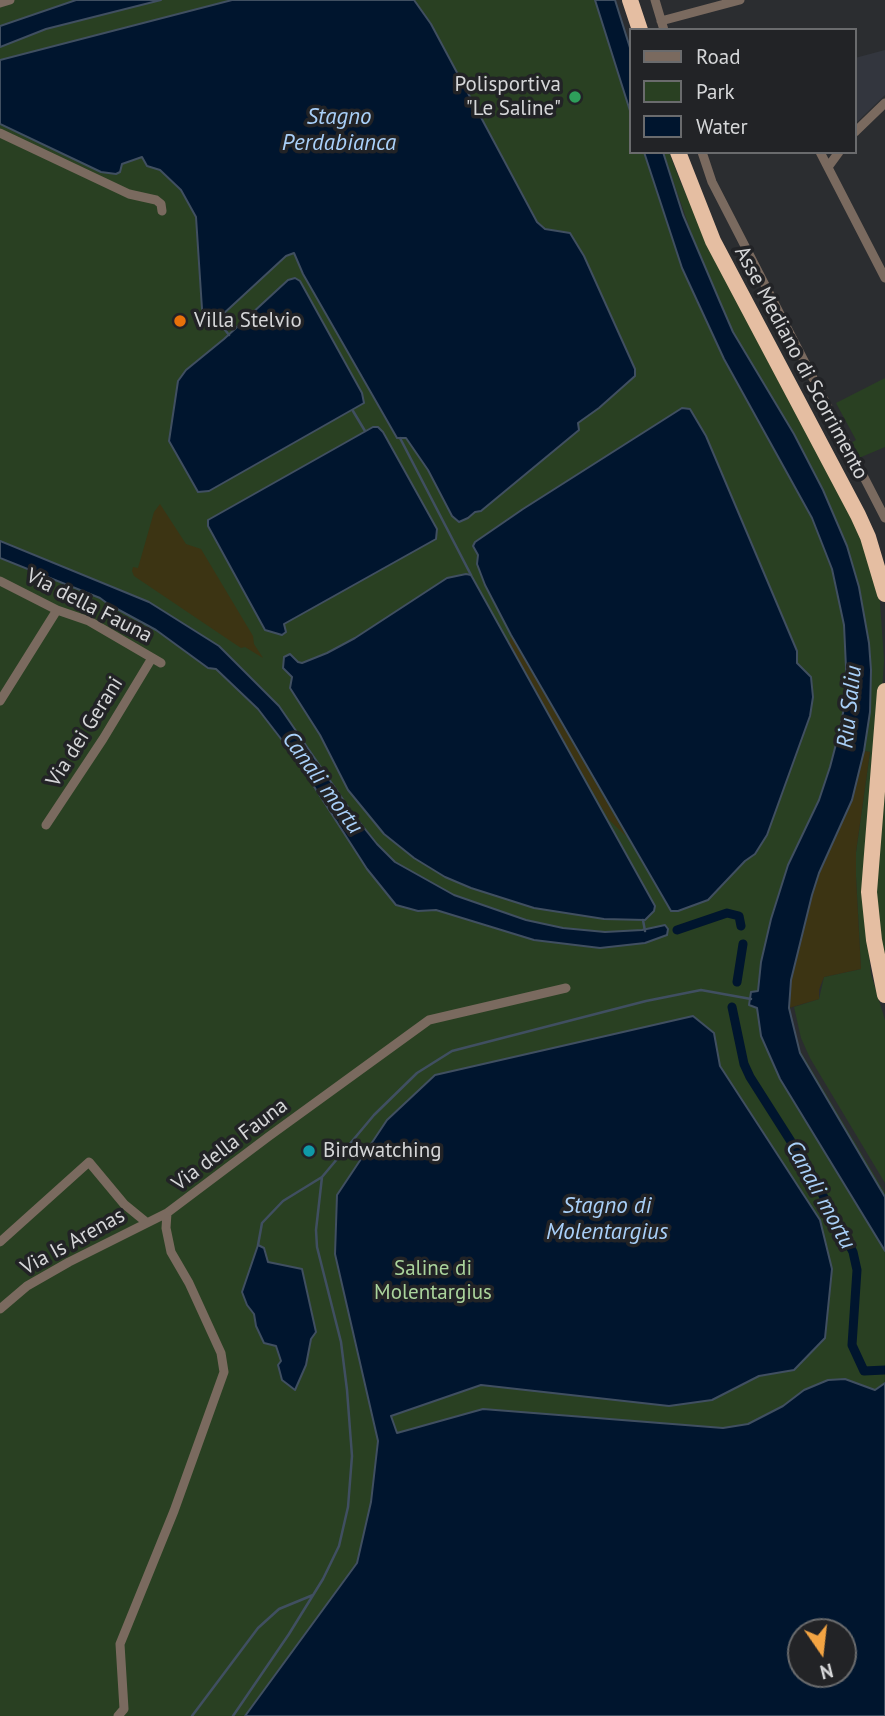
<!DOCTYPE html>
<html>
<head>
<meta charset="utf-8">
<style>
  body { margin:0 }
  #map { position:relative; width:885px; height:1716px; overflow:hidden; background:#2b2d30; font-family:"PT Sans",sans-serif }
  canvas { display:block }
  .legend { position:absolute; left:629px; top:28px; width:228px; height:126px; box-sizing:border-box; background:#222326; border:2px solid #6a6b6d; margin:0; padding:9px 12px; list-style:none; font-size:21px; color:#d5d6d8 }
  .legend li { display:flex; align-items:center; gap:14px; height:35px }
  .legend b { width:35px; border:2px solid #6a6b6d }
  .north { position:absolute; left:787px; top:1618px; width:70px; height:70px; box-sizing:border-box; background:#222326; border:2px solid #6a6b6d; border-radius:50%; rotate:166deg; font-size:19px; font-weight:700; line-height:28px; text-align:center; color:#d5d6d8 }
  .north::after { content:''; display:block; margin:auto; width:24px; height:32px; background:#f3a443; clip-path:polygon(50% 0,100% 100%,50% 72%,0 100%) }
</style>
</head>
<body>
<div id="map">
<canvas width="885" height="1716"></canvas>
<ul class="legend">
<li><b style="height:9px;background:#7a6a5f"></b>Road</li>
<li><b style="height:19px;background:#294022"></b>Park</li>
<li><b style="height:19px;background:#00152e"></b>Water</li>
</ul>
<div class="north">N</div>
</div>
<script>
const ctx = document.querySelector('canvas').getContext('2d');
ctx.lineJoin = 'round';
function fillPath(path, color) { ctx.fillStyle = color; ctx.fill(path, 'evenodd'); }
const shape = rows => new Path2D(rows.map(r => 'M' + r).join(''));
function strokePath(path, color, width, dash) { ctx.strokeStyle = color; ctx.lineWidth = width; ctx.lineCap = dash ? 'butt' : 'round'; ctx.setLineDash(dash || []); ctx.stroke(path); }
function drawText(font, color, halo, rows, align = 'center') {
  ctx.font = font + ' "PT Sans",sans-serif'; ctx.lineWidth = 7; ctx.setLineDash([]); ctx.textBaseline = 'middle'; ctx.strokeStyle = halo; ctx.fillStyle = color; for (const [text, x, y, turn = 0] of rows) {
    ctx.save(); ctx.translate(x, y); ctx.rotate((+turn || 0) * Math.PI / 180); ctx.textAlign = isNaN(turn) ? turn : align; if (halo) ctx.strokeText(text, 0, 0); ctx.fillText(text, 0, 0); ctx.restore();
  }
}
const built = shape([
  [885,50,885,95,855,124,855,58]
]);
const green = shape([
  [0,0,612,0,631,61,631,152,660,152,679,207,702,263,663,152,669,152,680,181,711,249,861,531,879,588,884,660,867,935,871,974,885,1020,885,1183,810,1058,801,1038,794,1007,819,999,824,977,861,969,856,877,856,852,870,752,864,751,870,712,870,674,789,993,789,1015,798,1047,885,1193,885,1716,0,1716],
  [801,1632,843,1632,843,1674,801,1674],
  [885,378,885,447,859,458,851,443,856,440,836,403],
  [885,746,885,961,875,899]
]);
const sand = shape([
  [160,504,186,544,201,549,253,636,254,644,263,658,245,647,241,648,226,638,134,576,132,571,133,567,138,568,154,512],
  [511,635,626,836,609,820,509,645],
  [864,751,870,752,856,852,856,877,861,969,824,977,819,990,819,999,789,1008,791,980,812,895,819,873,852,800]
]);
const water = shape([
  [76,0,161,0,46,29,0,47,0,26,76,0],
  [232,0,414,0,431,24,537,222,545,229,570,233,584,256,635,369,635,376,599,408,578,423,579,430,481,511,475,512,468,518,459,522,452,516,428,470,406,438,397,438,303,274,294,253,286,256,221,316,213,319,208,317,202,309,196,217,181,190,160,170,147,166,142,157,122,164,120,172,116,174,101,172,0,124,0,60,232,0],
  [595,0,615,0,631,51,631,114,595,0],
  [644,152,663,152,683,215,720,302,733,332,794,434,823,490,847,546,859,587,869,643,871,670,870,712,864,751,852,800,819,873,812,895,791,980,789,1008,800,1053,885,1197,885,1251,780,1079,761,1036,757,1008,749,1005,751,992,758,991,761,962,771,919,788,865,819,800,830,767,841,725,847,689,844,625,832,569,812,518,724,359,682,268,644,152],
  [295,278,300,281,362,393,364,403,209,491,198,492,169,441,178,381,186,370,224,339,288,280,295,278],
  [682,408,690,409,706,436,797,651,797,663,811,677,813,697,810,716,767,835,755,854,745,861,708,900,678,911,671,911,511,635,485,585,477,564,478,555,473,546,475,542,523,509,682,408],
  [373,427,378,427,383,432,437,529,436,539,284,624,286,632,282,635,265,630,208,526,208,520,373,427],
  [0,541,149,602,219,646,279,706,353,814,377,844,395,862,454,895,526,920,563,928,605,932,642,930,665,925,668,929,667,935,645,943,600,948,534,940,436,910,418,911,396,905,367,869,295,757,258,709,216,669,208,668,156,630,108,604,100,598,0,558,0,541],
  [466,574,471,575,655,906,654,911,645,920,604,919,534,908,471,888,445,877,414,858,384,834,348,790,320,735,290,688,292,677,283,668,284,657,290,654,298,662,302,663,327,653,355,638,447,578,466,574],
  [693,1016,714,1033,720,1066,820,1220,832,1269,825,1338,794,1370,759,1376,712,1400,669,1406,481,1385,391,1416,397,1433,483,1409,723,1428,748,1424,783,1406,804,1390,828,1380,845,1379,875,1390,885,1383,885,1716,245,1716,357,1563,371,1502,378,1441,335,1254,337,1195,387,1120,435,1075,693,1016],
  [801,1632,843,1632,843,1674,801,1674,801,1632],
  [258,1245,264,1248,268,1262,302,1269,316,1332,311,1339,306,1365,295,1390,282,1380,278,1365,281,1361,276,1346,264,1343,256,1326,254,1314,247,1305,242,1292,258,1245]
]);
const stream = shape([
  [216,318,229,335],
  [353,411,365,431],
  [400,438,471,575],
  [643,920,645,931],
  [258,1245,262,1223,283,1201,322,1177,374,1115,417,1073,452,1051,646,1001,701,990,751,999],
  [192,1716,258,1628,279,1609,313,1595],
  [233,1716,289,1634,323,1579,339,1546,348,1507,352,1456,347,1390,341,1342,317,1247,316,1230,322,1177]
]);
const canal = shape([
  [677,930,727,913,739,916,741,926],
  [737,982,743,944],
  [732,1007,744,1064,750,1077,811,1173,853,1252,857,1270,852,1345,864,1371,885,1370]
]);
const street = shape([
  [655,0,664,30],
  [0,3,10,0],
  [661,21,740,0],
  [855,132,885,103],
  [0,133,129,194,156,200,161,204,162,211],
  [702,152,712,182,885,518],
  [820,152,885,278],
  [828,167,839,152],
  [0,581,57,610,89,621,161,663],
  [0,701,57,610],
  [46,825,103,739,152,658],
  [0,1242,89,1162,124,1204,146,1222],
  [0,1309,27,1286,69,1262,167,1213],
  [118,1716,124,1709,120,1644,174,1511,224,1372,221,1353,189,1283,171,1252,166,1228,167,1213,268,1137,429,1020,566,988]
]);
const highway = shape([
  [630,0,640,30],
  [678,152,713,241,858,515,868,537,885,594],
  [885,691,869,892,874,940,885,995]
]);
const markers = [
  [575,97,7,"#2e9e5b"],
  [180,321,7,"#e8710a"],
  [309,1151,7,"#0f9aa8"]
];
const poiNames = [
  ["Polisportiva",561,85,"right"],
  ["\"Le Saline\"",561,109,"right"],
  ["Villa Stelvio",194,321],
  ["Birdwatching",323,1151]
];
const streetNames = [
  ["Asse Mediano di Scorrimento",801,363,62],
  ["Via della Fauna",89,606,27],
  ["Via dei Gerani",85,732,-58],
  ["Via della Fauna",230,1145,-37],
  ["Via Is Arenas",73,1242,-29]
];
const parkNames = [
  ["Saline di",433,1269],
  ["Molentargius",433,1293]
];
const waterNames = [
  ["Stagno",339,117],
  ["Perdabianca",339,143],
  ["Riu Saliu",850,707,-84],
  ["Canali mortu",322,783,54],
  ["Canali mortu",820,1195,61],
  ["Stagno di",607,1206],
  ["Molentargius",607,1232]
];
fillPath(built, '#33363e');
fillPath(green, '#294022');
fillPath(sand, '#3c3413');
fillPath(water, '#00152e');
strokePath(water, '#404f61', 2);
strokePath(stream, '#404f61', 2.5);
strokePath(canal, '#00152e', 9);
strokePath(street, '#7a6a5f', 9);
strokePath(highway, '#e5bea2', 16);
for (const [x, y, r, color] of markers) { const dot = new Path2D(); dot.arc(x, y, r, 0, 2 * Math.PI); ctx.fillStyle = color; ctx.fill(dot); strokePath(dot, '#222326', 2.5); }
drawText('21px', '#d5d6d8', '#222326', poiNames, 'left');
drawText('21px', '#d5d6d8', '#222326', streetNames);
drawText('21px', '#aad49c', '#222326', parkNames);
drawText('italic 23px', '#a9d0f9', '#222326', waterNames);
</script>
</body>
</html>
